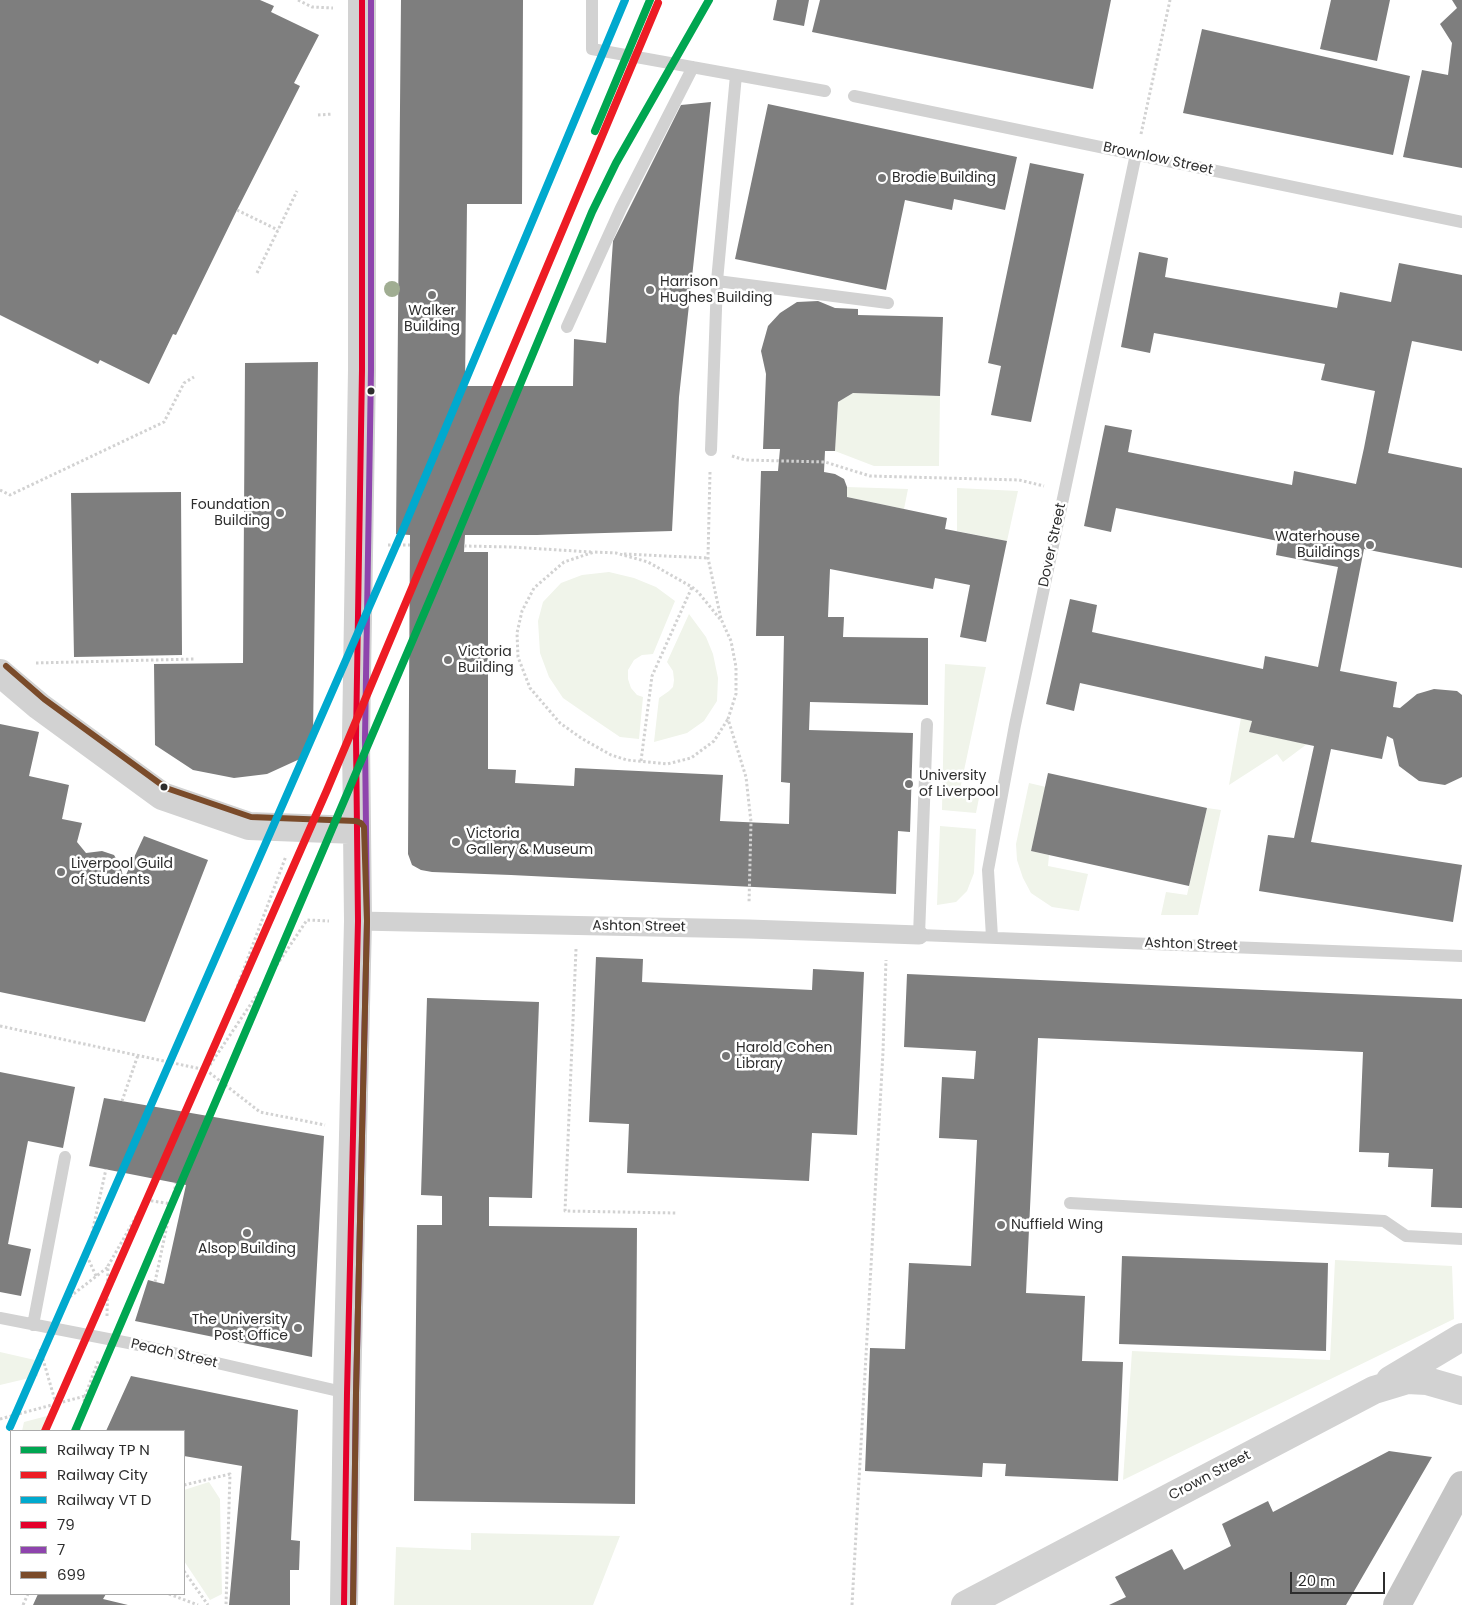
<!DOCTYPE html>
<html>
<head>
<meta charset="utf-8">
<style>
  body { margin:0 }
  #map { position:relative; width:1462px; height:1605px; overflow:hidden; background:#fff; font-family:Poppins,sans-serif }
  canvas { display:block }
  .legend { position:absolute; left:10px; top:1430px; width:175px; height:165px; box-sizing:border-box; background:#fff; border:1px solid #ababab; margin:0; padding:6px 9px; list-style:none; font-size:15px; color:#2d2d2d }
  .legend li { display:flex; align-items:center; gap:10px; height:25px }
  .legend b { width:25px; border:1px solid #ababab }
  .scale { position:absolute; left:1290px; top:1572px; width:95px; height:22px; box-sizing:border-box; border:2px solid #2d2d2d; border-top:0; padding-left:6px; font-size:15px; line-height:18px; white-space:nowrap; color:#2d2d2d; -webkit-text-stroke:4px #fff; paint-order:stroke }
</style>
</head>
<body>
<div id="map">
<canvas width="1462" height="1605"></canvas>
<ul class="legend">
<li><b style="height:6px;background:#00a651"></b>Railway TP N</li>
<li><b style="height:6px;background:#ed1c24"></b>Railway City</li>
<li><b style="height:6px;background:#00a9ce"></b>Railway VT D</li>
<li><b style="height:6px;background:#e4002b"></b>79</li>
<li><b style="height:6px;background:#8e44ad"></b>7</li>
<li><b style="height:6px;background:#7a4b2a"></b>699</li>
</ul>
<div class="scale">20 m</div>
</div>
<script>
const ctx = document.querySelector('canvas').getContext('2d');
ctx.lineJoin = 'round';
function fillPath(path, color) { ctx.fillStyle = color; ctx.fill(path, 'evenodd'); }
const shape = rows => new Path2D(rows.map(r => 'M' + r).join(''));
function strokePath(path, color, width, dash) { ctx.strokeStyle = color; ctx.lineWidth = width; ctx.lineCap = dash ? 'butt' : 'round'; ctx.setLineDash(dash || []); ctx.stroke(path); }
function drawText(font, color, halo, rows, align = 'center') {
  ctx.font = font + ' Poppins,sans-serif'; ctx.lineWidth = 5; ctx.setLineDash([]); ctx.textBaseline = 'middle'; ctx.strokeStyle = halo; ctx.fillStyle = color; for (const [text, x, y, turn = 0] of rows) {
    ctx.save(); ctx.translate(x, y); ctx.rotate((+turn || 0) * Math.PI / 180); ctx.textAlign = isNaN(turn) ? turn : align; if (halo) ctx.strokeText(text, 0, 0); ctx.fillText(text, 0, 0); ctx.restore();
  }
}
const green = shape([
  [853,393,940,396,939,466,874,466,835,451,838,402],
  [847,487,908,489,904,509,847,497],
  [957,488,1018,491,1007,541,957,531],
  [609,572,634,578,656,587,675,601,653,654,642,655,634,660,628,670,628,679,631,688,637,695,643,697,639,739,620,737,589,716,563,698,549,677,540,653,538,621,543,602,561,583,582,575],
  [689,614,706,637,713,654,718,678,717,701,704,721,687,733,654,742,659,698,669,691,673,687,674,680,673,671,667,662],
  [945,664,986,667,959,794,979,798,976,813,942,810],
  [1241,718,1252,721,1249,732,1307,744,1283,762,1277,754,1229,785],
  [1029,783,1046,787,1031,851,1049,855,1048,866,1088,874,1079,911,1052,907,1031,893,1023,878,1017,860,1016,844],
  [1207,808,1221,810,1198,915,1161,915,1166,892,1187,895],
  [940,826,976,829,974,873,967,891,956,902,937,905],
  [1335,1260,1452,1266,1454,1319,1123,1480,1132,1351,1330,1360],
  [0,1352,35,1360,38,1376,0,1385],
  [47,1416,50,1431,22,1431,24,1422],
  [209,1482,220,1499,222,1594,210,1600,184,1561,184,1490],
  [471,1533,620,1536,593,1605,394,1605,396,1547,471,1550]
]);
const building = shape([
  [0,0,260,0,274,6,271,12,319,35,294,83,300,86,297,92,237,210,176,335,173,334,149,384,100,360,98,364,0,315],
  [401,0,523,0,522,204,467,204,465,386,573,386,574,339,606,343,613,241,681,105,711,102,679,397,672,531,537,535,465,535,464,552,488,552,488,769,516,770,515,783,574,786,575,768,723,775,720,821,789,824,790,783,781,782,784,636,756,636,761,471,778,471,780,449,763,449,766,374,761,351,768,326,780,313,797,302,818,301,835,308,858,309,858,315,943,317,940,396,853,393,838,402,835,451,825,451,824,472,835,474,844,479,847,487,847,497,947,518,945,529,1007,541,986,642,960,637,970,585,935,578,933,589,830,569,828,617,844,617,843,637,928,638,928,705,810,702,809,730,913,733,910,832,898,831,896,894,511,875,432,872,421,870,412,865,408,854,410,535,396,534],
  [777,0,809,0,804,26,773,20],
  [820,0,1111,0,1093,89,812,32],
  [1331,0,1390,0,1377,61,1320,49],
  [1452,0,1462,0,1462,168,1403,157,1422,70,1448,75,1452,43,1440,24,1457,8],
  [1202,29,1410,76,1393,155,1183,113],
  [768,104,1017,157,1005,210,954,199,952,210,905,200,886,290,735,259],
  [1030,163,1084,174,1031,422,991,415,1001,366,988,363],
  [1139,252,1168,258,1165,277,1337,308,1340,292,1391,302,1399,263,1462,275,1462,351,1412,341,1388,453,1462,468,1462,568,1364,549,1340,671,1397,682,1393,707,1400,708,1417,694,1434,689,1457,691,1462,695,1462,777,1445,785,1419,781,1399,766,1393,739,1387,736,1382,759,1331,749,1311,842,1462,865,1453,922,1259,891,1268,835,1294,838,1314,746,1249,732,1252,721,1080,683,1074,711,1046,704,1070,599,1097,605,1092,632,1263,669,1265,656,1318,667,1338,567,1276,555,1278,541,1116,508,1111,532,1084,526,1105,425,1132,430,1128,452,1292,485,1294,471,1356,484,1364,448,1375,391,1321,380,1325,364,1154,333,1150,353,1121,347],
  [318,362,313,735,302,758,267,774,234,778,193,770,155,745,154,664,243,663,245,363],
  [181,492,182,655,74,657,71,493],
  [0,724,39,732,29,776,69,785,62,819,82,823,77,842,86,853,102,851,114,855,120,865,124,879,144,836,208,860,145,1022,0,992],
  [1048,773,1207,808,1189,886,1031,851],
  [596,957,643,959,642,982,812,990,813,969,864,972,857,1135,812,1133,809,1181,627,1173,629,1124,589,1122],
  [907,974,1462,999,1462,1208,1431,1207,1433,1169,1388,1167,1389,1153,1359,1152,1363,1052,1038,1038,1026,1293,1085,1296,1082,1361,1123,1362,1118,1481,1005,1476,1006,1464,983,1463,982,1477,865,1471,870,1348,905,1349,909,1263,971,1266,977,1140,939,1138,942,1077,974,1079,976,1051,904,1047],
  [427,998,539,1002,532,1198,489,1197,489,1226,637,1228,635,1504,414,1501,417,1225,442,1225,442,1196,421,1195],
  [0,1072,75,1087,63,1148,28,1141,8,1244,31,1249,21,1296,0,1292],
  [104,1098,324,1136,312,1357,135,1321,148,1280,164,1284,186,1185,89,1166],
  [1122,1256,1328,1263,1326,1351,1119,1344],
  [131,1376,298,1410,291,1540,300,1541,299,1570,290,1570,290,1605,229,1605,242,1466,184,1456,184,1431,106,1431],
  [1389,1451,1432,1457,1346,1605,1109,1605,1126,1597,1115,1577,1172,1549,1184,1570,1231,1546,1222,1524,1268,1501,1273,1512],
  [38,1594,106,1594,103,1599,128,1605,33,1605]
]);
const path = shape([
  [298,0,312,7,333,8],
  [318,115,333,114],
  [1141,134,1170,0],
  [237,210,278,230],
  [257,273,297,191],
  [732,456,745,460,825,462,870,476,1019,480,1044,486],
  [710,472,708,558,721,619,731,641,736,667,736,694,728,719,746,777,751,822,749,903],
  [0,490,10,495,164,422,184,383,194,377],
  [388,545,410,545],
  [464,546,511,547,591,552],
  [624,554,708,558],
  [720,619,698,592,692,587,648,562,616,553,594,552,564,562,534,588,522,611,517,633,518,657,530,688,560,723,581,738,611,755,627,760,667,764,691,758,714,741,728,719],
  [36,663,194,659],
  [641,761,652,676,692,587],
  [576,949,565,1211,676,1213],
  [0,1026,206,1070,260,1112,325,1125],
  [210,1065,307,920,329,921],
  [122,1101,138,1055],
  [187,1112,206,1070,286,856],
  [146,1200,172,1204],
  [96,1276,87,1256,106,1169],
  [155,1282,176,1183],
  [62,1303,108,1267],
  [107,1316,108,1266,157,1180],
  [40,1349,56,1404],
  [0,1419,85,1396],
  [79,1431,85,1396,99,1359],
  [184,1485,230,1474,226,1605],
  [184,1571,208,1605],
  [169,1594,198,1605],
  [23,1605,28,1594],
  [852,1605,883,1052,886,960]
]);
const service = shape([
  [592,0,592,49,825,91],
  [854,96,1462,222],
  [717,281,888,303],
  [567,327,621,208,693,67],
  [711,450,717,281,736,75],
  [927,724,919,935,1462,956],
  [992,937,988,870,1015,725,1136,154],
  [1070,1203,1384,1221,1406,1236,1462,1239],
  [0,1318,139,1345,347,1393],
  [33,1325,65,1157]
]);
const pedestrian = shape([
  [358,921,749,929,919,935]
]);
const tertiary = shape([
  [0,673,39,706,162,796,249,826,356,830],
  [1390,1380,1462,1337],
  [344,1605,347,1393,358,921,356,738,362,370,362,0],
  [965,1605,1374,1390,1407,1380,1427,1381,1462,1391]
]);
const primary = shape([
  [1397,1605,1462,1485]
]);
const bus1 = shape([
  [344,1605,347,1393,358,921,356,738,362,370,362,0]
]);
const bus2 = shape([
  [353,1605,356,1393,367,921,365,738,371,370,371,0]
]);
const bus3 = shape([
  [6,666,44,699,166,788,251,817,356,821,361,823,364,827,367,921,356,1393,353,1605]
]);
const rail1 = shape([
  [595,131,650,0],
  [75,1431,449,555,592,212,616,163,709,0]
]);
const rail2 = shape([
  [45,1431,327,790,658,3]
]);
const rail3 = shape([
  [10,1427,402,532,625,0]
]);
const trees = [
  [392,289]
];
const markers = [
  [882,178,5,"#767676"],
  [650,290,5,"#767676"],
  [432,295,5,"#767676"],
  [371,391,4.5,"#2d2d2d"],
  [280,513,5,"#767676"],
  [1370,545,5,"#767676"],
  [448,660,5,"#767676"],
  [909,784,5,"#767676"],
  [164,787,4.5,"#2d2d2d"],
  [456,842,5,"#767676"],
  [61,872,5,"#767676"],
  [726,1056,5,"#767676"],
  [1001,1225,5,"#767676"],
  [247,1233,5,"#767676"],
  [298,1328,5,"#767676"]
];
const streetNames = [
  ["Brownlow Street",1158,159,12],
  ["Dover Street",1053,545,-78],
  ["Ashton Street",639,927,1],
  ["Ashton Street",1191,945,2],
  ["Peach Street",174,1354,13],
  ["Crown Street",1210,1476,-28]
];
const poiNames = [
  ["Brodie Building",892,178],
  ["Harrison",660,282],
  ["Hughes Building",660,298],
  ["Walker",432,311,"center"],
  ["Building",432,327,"center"],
  ["Foundation",270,505,"right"],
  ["Building",270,521,"right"],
  ["Waterhouse",1360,537,"right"],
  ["Buildings",1360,553,"right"],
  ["Victoria",458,652],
  ["Building",458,668],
  ["University",919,776],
  ["of Liverpool",919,792],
  ["Victoria",466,834],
  ["Gallery & Museum",466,850],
  ["Liverpool Guild",71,864],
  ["of Students",71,880],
  ["Harold Cohen",736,1048],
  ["Library",736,1064],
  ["Nuffield Wing",1011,1225],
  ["Alsop Building",247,1249,"center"],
  ["The University",288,1320,"right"],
  ["Post Office",288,1336,"right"]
];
fillPath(green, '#f0f4ea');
fillPath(building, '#7e7e7e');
strokePath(path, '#d2d2d2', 3, [2.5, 2.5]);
strokePath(service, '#d2d2d2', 12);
strokePath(pedestrian, '#d2d2d2', 19);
strokePath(tertiary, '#d2d2d2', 28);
strokePath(primary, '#c5c5c5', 28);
strokePath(bus1, '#e4002b', 6);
strokePath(bus2, '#8e44ad', 6);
strokePath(bus3, '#7a4b2a', 6);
strokePath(rail1, '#00a651', 8);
strokePath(rail2, '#ed1c24', 8);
strokePath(rail3, '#00a9ce', 8);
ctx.fillStyle = '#a0ad92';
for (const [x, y] of trees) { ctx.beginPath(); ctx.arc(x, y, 8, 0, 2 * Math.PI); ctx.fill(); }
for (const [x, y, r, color] of markers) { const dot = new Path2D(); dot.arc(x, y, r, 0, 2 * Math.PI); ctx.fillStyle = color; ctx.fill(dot); strokePath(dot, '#fff', 2); }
drawText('14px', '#2d2d2d', '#fff', streetNames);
drawText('14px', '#2d2d2d', '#fff', poiNames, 'left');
</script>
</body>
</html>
